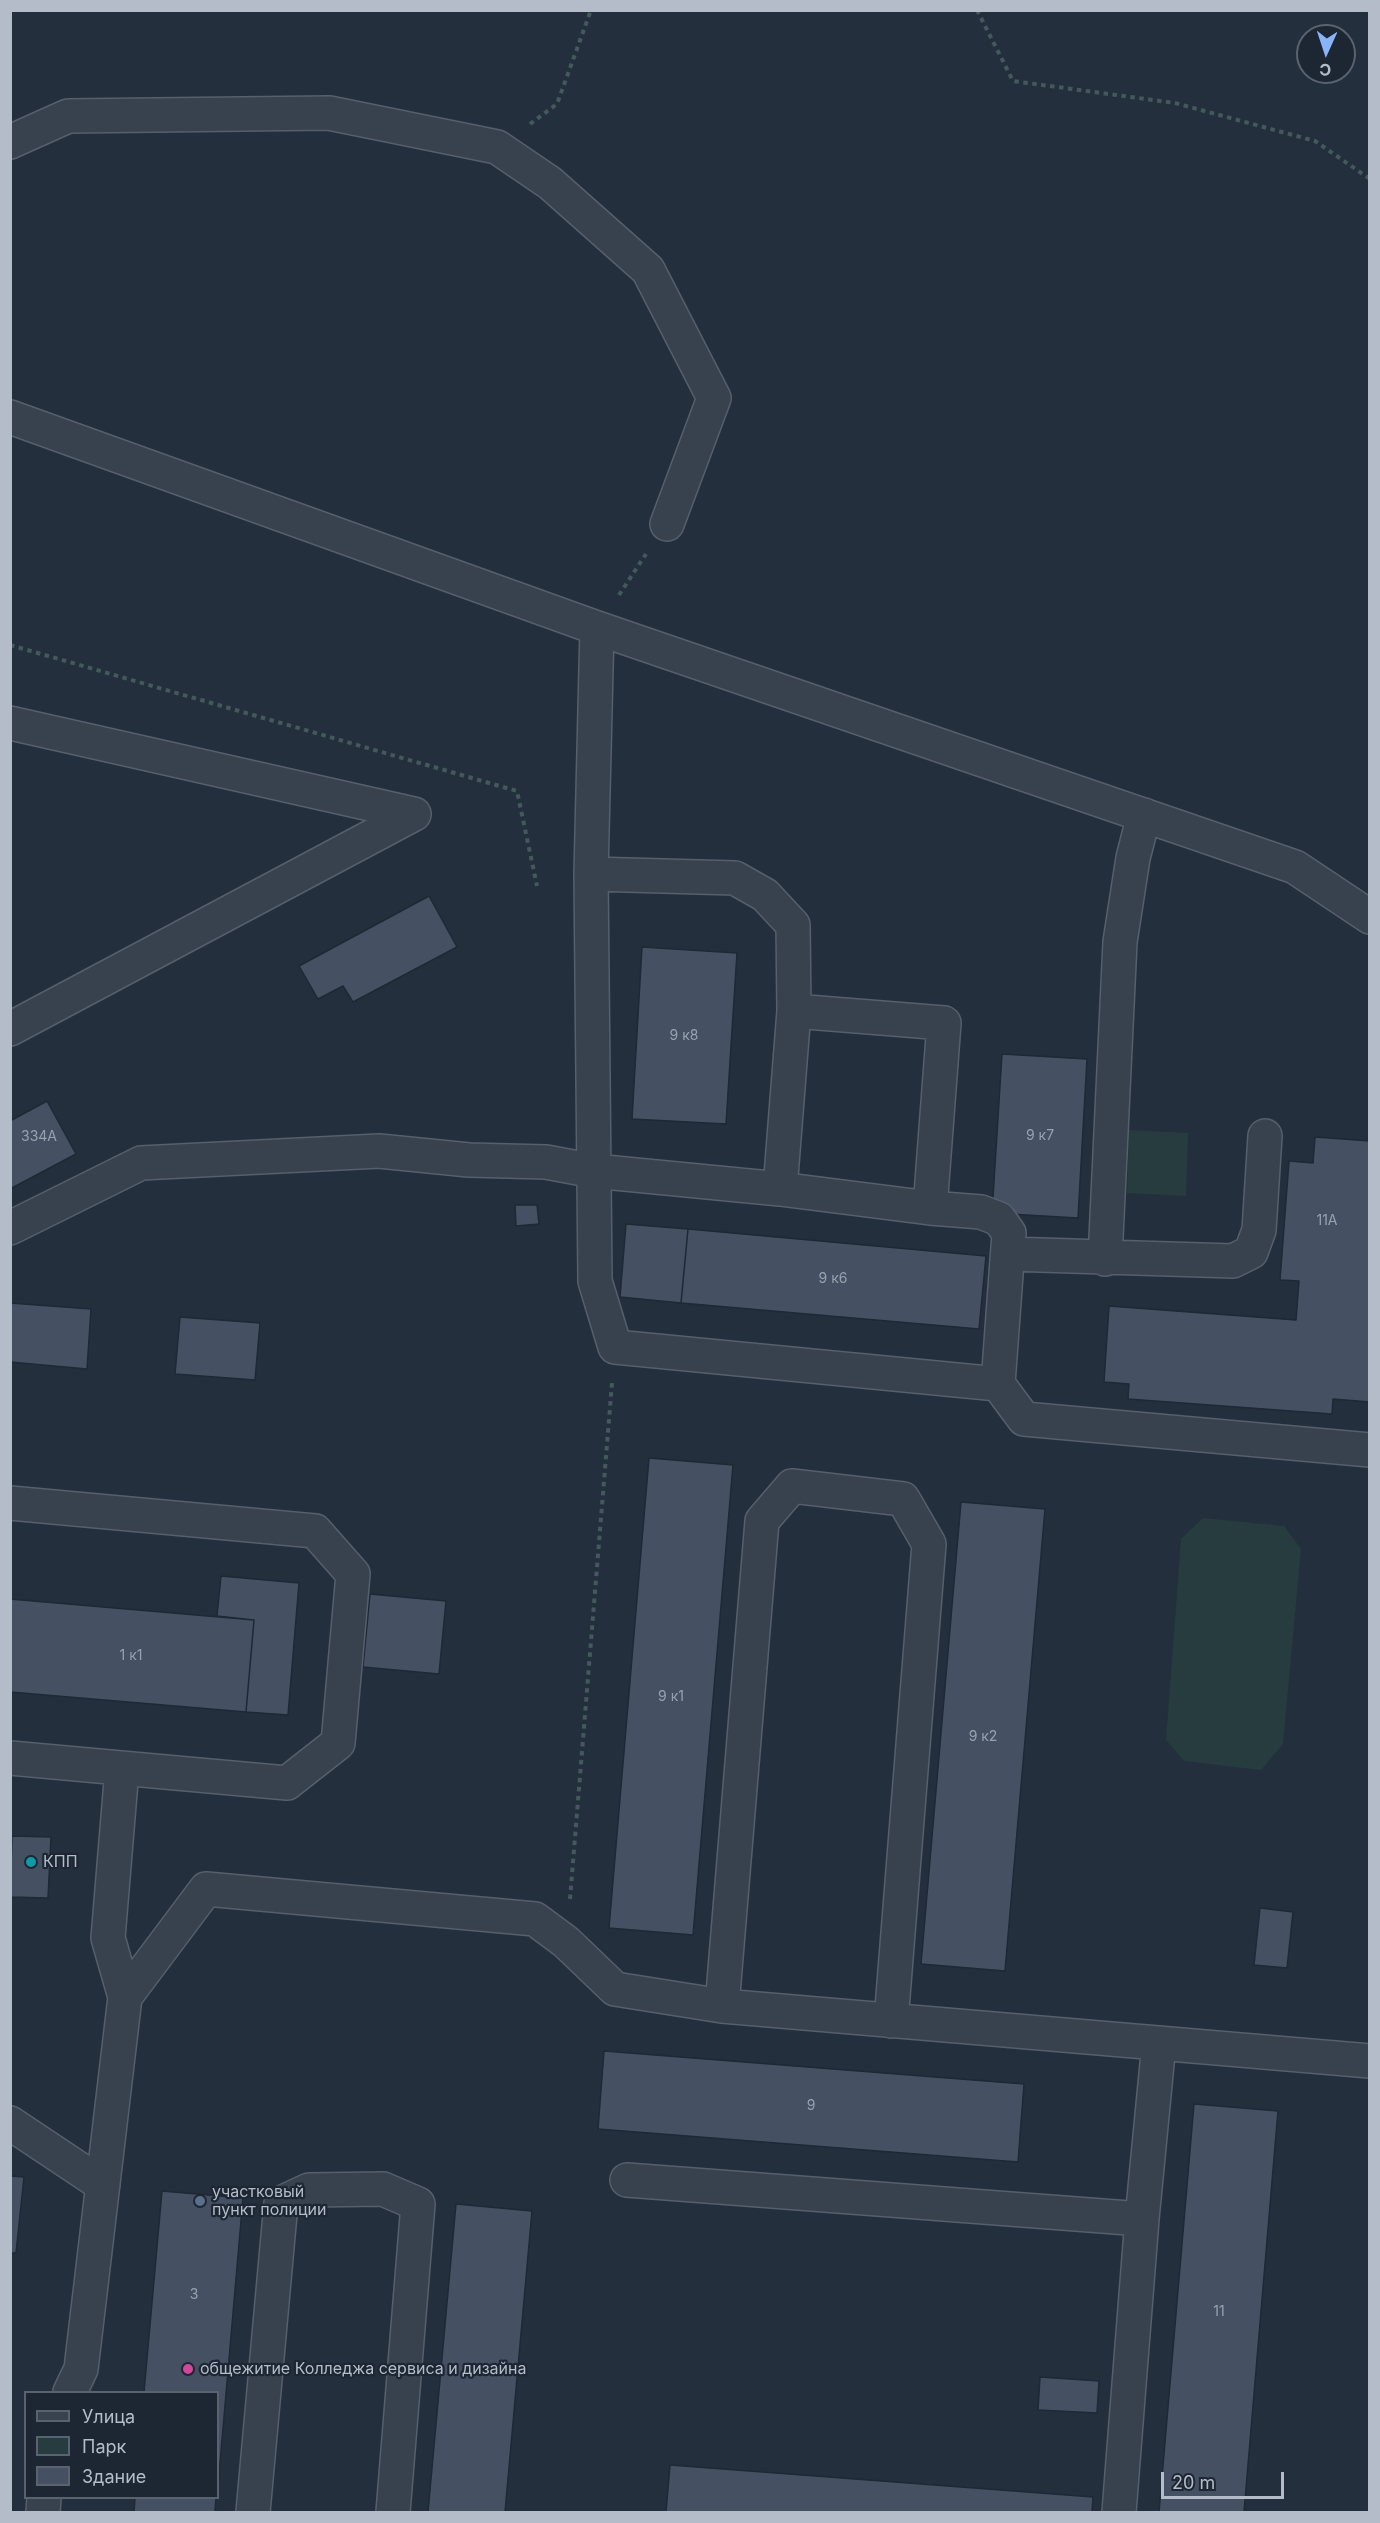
<!DOCTYPE html>
<html>
<head>
<meta charset="utf-8">
<style>
  body { margin:0 }
  #map { position:relative; width:1380px; height:2523px; overflow:hidden; background:#242f3e; font-family:Inter,sans-serif }
  canvas { display:block }
  .frame { position:absolute; inset:0; border:12px solid #b4bcc9; pointer-events:none }
  .legend { position:absolute; left:24px; top:2391px; width:195px; height:108px; box-sizing:border-box; background:#1d2633; border:2px solid #59626f; margin:0; padding:8px 10px; list-style:none; font-size:18px; color:#b4bcc9 }
  .legend li { display:flex; align-items:center; gap:12px; height:30px }
  .legend b { width:30px; border:2px solid #59626f }
  .north { position:absolute; left:1296px; top:24px; width:60px; height:60px; box-sizing:border-box; background:#1d2633; border:2px solid #59626f; border-radius:50%; rotate:183deg; font-size:16px; font-weight:700; line-height:24px; text-align:center; color:#b4bcc9 }
  .north::after { content:''; display:block; margin:auto; width:21px; height:27px; background:#8ab4f8; clip-path:polygon(50% 0,100% 100%,50% 72%,0 100%) }
  .scale { position:absolute; left:1161px; top:2472px; width:123px; height:27px; box-sizing:border-box; border:3px solid #b4bcc9; border-top:0; padding-left:8px; font-size:18px; line-height:21px; white-space:nowrap; color:#b4bcc9; -webkit-text-stroke:4px #1d2633; paint-order:stroke }
</style>
</head>
<body>
<div id="map">
<canvas width="1380" height="2523"></canvas>
<div class="frame"></div>
<ul class="legend">
<li><b style="height:8px;background:#38414e"></b>Улица</li>
<li><b style="height:16px;background:#263c3f"></b>Парк</li>
<li><b style="height:16px;background:#455162"></b>Здание</li>
</ul>
<div class="north">С</div>
<div class="scale">20 m</div>
</div>
<script>
const ctx = document.querySelector('canvas').getContext('2d');
ctx.lineJoin = 'round';
function fillPath(path, color) { ctx.fillStyle = color; ctx.fill(path, 'evenodd'); }
const shape = rows => new Path2D(rows.map(r => 'M' + r).join(''));
function strokePath(path, color, width, dash) { ctx.strokeStyle = color; ctx.lineWidth = width; ctx.lineCap = dash ? 'butt' : 'round'; ctx.setLineDash(dash || []); ctx.stroke(path); }
function drawText(font, color, halo, rows, align = 'center') {
  ctx.font = font + ' Inter,sans-serif'; ctx.lineWidth = 4.5; ctx.setLineDash([]); ctx.textBaseline = 'middle'; ctx.strokeStyle = halo; ctx.fillStyle = color; for (const [text, x, y, turn = 0] of rows) {
    ctx.save(); ctx.translate(x, y); ctx.rotate((+turn || 0) * Math.PI / 180); ctx.textAlign = isNaN(turn) ? turn : align; if (halo) ctx.strokeText(text, 0, 0); ctx.fillText(text, 0, 0); ctx.restore();
  }
}
const green = shape([
  [1129,1130,1188,1133,1186,1196,1127,1193],
  [1203,1518,1284,1526,1301,1549,1283,1744,1261,1770,1184,1761,1166,1740,1181,1539]
]);
const building = shape([
  [429,896,457,947,353,1002,343,986,318,999,299,966,429,896],
  [642,947,737,953,726,1124,632,1119,642,947],
  [1002,1054,1087,1059,1078,1218,992,1213,1002,1054],
  [47,1101,76,1154,10,1189,10,1121,47,1101],
  [1315,1137,1370,1141,1370,1402,1333,1399,1332,1414,1128,1399,1129,1384,1104,1382,1109,1306,1296,1320,1299,1281,1280,1280,1289,1161,1313,1163,1315,1137],
  [515,1205,537,1205,539,1224,516,1226,515,1205],
  [626,1224,688,1229,681,1303,620,1297,626,1224],
  [688,1229,986,1256,979,1329,681,1303,688,1229],
  [10,1303,91,1309,87,1369,10,1362,10,1303],
  [180,1317,260,1323,255,1380,175,1374,180,1317],
  [649,1458,733,1465,693,1935,609,1928,649,1458],
  [961,1502,1045,1509,1005,1971,921,1964,961,1502],
  [221,1576,299,1583,288,1715,246,1712,254,1620,217,1616,221,1576],
  [370,1594,446,1601,439,1674,363,1667,370,1594],
  [10,1599,254,1620,246,1712,10,1692,10,1599],
  [12,1836,51,1837,48,1898,10,1897,12,1836],
  [1260,1908,1293,1912,1287,1968,1254,1965,1260,1908],
  [604,2051,1024,2084,1018,2162,598,2129,604,2051],
  [1194,2104,1278,2111,1244,2512,1159,2512,1194,2104],
  [10,2176,24,2177,16,2253,10,2253,10,2176],
  [162,2191,243,2198,218,2486,218,2392,144,2392,162,2191],
  [456,2204,532,2211,505,2512,428,2512,456,2204],
  [1040,2377,1099,2381,1097,2413,1038,2410,1040,2377],
  [670,2465,1093,2497,1092,2512,666,2512,670,2465],
  [135,2498,216,2498,215,2512,134,2512,135,2498]
]);
const path = shape([
  [977,10,1013,81,1175,103,1315,141,1370,179],
  [530,124,557,104,591,10],
  [619,595,646,554],
  [10,645,517,791,537,886],
  [570,1899,612,1383]
]);
const minor = shape([
  [10,142,68,116,329,113,497,147,550,183,648,270,714,398,667,524],
  [10,417,597,628,1295,867,1370,917],
  [597,628,591,874,595,1281,615,1347,998,1384,1024,1419,1370,1450],
  [10,723,414,814,10,1029],
  [591,874,735,878,765,895,793,925,794,1011,944,1023,930,1208],
  [780,1189,794,1011],
  [10,1228,141,1163,379,1151,469,1160,546,1162,594,1171,780,1189,930,1208,981,1212,999,1219,1009,1233,998,1384],
  [1008,1254,1233,1261,1251,1252,1259,1230,1265,1136],
  [1105,1259,1120,942,1133,858,1144,815],
  [10,1503,315,1531,353,1574,338,1743,287,1783,10,1758],
  [122,1769,108,1938,125,1997],
  [722,2006,762,1521,792,1486,903,1499,929,1544,891,2021],
  [10,2123,103,2185],
  [627,2180,1142,2219],
  [70,2392,81,2369,125,1997,206,1889,535,1919,566,1942,615,1989,722,2006,1370,2061],
  [43,2512,44,2498],
  [253,2512,281,2203,309,2190,383,2189,418,2204,393,2512],
  [1119,2512,1142,2219,1159,2043]
]);
const markers = [
  [31,1862,6,"#0f9aa8"],
  [200,2201,6,"#5c6f8a"],
  [188,2369,6,"#d1479c"]
];
const numberNames = [
  ["9 к8",684,1036],
  ["9 к7",1040,1136],
  ["334А",39,1137],
  ["11А",1327,1221],
  ["9 к6",833,1279],
  ["1 к1",131,1656],
  ["9 к1",671,1697],
  ["9 к2",983,1737],
  ["9",811,2106],
  ["3",194,2295],
  ["11",1219,2312]
];
const poiNames = [
  ["КПП",43,1862],
  ["участковый",212,2192],
  ["пункт полиции",212,2210],
  ["общежитие Колледжа сервиса и дизайна",200,2369]
];
fillPath(green, '#263c3f');
fillPath(building, '#455162');
strokePath(building, '#1f2835', 1.5);
strokePath(minor, '#565f6c', 36);
strokePath(path, '#44595c', 4, [4.5, 4.5]);
strokePath(minor, '#38414e', 33);
for (const [x, y, r, color] of markers) { const dot = new Path2D(); dot.arc(x, y, r, 0, 2 * Math.PI); ctx.fillStyle = color; ctx.fill(dot); strokePath(dot, '#1d2633', 2); }
drawText('14px', '#98a1af', null, numberNames);
drawText('16px', '#b4bcc9', '#1d2633', poiNames, 'left');
</script>
</body>
</html>
